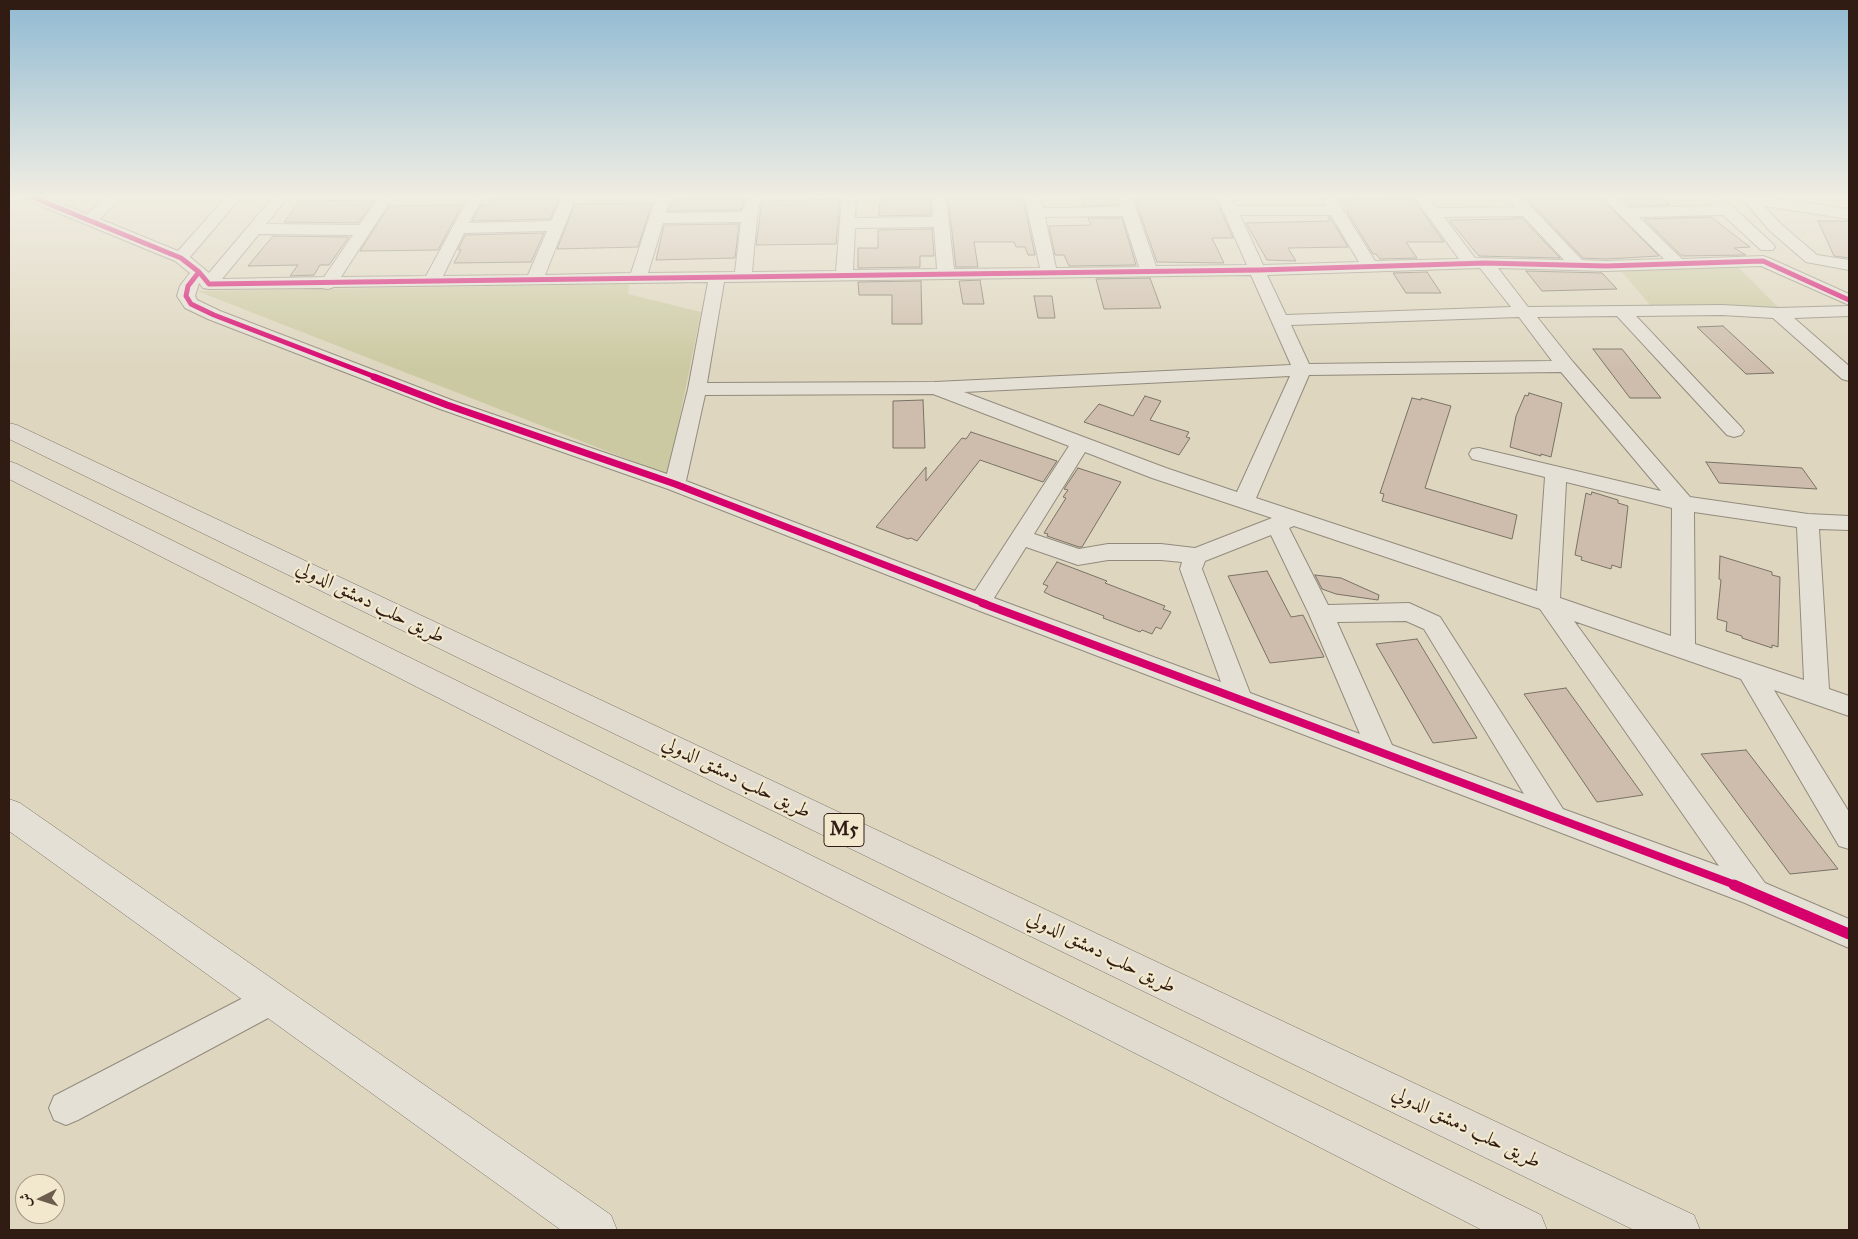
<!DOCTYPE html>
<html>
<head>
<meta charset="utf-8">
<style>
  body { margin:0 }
  #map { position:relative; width:1858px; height:1239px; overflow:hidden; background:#ded6bf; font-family:"IM FELL Great Primer",Amiri,serif }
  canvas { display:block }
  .frame { position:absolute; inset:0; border:10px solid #301c13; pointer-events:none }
  .north { position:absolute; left:15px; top:1174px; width:50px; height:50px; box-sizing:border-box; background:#f2e8cd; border:1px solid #a49683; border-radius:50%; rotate:265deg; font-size:14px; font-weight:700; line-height:20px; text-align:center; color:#301c13 }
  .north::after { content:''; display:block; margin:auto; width:18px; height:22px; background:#6d5d4f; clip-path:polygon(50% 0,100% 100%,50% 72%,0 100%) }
</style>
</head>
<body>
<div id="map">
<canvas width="1858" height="1239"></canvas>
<div class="frame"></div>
<div class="north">ش</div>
</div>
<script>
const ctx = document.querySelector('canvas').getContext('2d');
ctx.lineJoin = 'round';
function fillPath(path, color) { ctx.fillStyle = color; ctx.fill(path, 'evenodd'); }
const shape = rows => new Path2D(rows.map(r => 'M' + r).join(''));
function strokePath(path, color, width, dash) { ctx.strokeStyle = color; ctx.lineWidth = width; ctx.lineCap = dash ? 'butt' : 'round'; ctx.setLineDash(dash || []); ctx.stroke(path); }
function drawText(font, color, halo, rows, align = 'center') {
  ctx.font = font + ' "IM FELL Great Primer",Amiri,serif'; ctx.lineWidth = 4.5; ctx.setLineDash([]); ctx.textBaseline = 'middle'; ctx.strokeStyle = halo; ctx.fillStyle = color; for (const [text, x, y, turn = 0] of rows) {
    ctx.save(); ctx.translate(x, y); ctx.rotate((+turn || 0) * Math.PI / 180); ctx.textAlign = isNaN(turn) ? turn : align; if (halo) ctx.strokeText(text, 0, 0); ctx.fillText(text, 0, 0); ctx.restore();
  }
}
const green = shape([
  [1739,268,1780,309,1652,307,1620,270],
  [629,284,628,294,701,312,668,475,197,291]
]);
const building = shape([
  [699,197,745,197,741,210,668,211,674,198,699,197],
  [880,197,930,197,931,215,879,216,880,197],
  [948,197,1024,197,1023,199,1035,255,1028,255,1025,247,1016,247,1014,242,974,242,978,267,956,267,948,197],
  [1080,197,1116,197,1118,205,1083,206,1080,197],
  [1134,197,1215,197,1233,238,1212,238,1224,263,1157,262,1134,197],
  [1412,197,1444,242,1406,242,1417,258,1380,259,1376,254,1373,254,1347,212,1349,212,1340,198,1412,197],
  [1525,197,1600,197,1659,256,1606,259,1583,258,1525,197],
  [491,198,560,198,550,219,472,221,481,205,487,205,491,198],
  [1622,198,1662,198,1670,205,1630,206,1622,198],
  [840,199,836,244,756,245,762,201,840,199],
  [375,200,358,223,284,222,300,201,375,200],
  [652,203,638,247,557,249,575,204,652,203],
  [462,205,438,250,360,251,389,206,462,205],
  [1328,217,1330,217,1348,247,1288,248,1296,261,1267,260,1246,223,1330,221,1328,217],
  [1711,217,1750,247,1734,248,1746,255,1682,256,1644,219,1711,217],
  [1088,218,1122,218,1136,265,1069,266,1064,255,1055,255,1049,226,1091,225,1088,218],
  [1513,218,1522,218,1560,258,1479,256,1449,220,1514,219,1513,218],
  [1818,221,1849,221,1849,258,1834,256,1818,221],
  [739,224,735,258,656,260,664,225,739,224],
  [932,229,934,256,920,256,920,267,858,268,858,248,878,248,878,230,932,229],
  [544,233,531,262,454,263,461,250,458,250,465,235,544,233],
  [273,236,349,237,329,265,320,265,314,275,290,276,298,265,248,266,273,236],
  [1526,271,1602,273,1617,289,1542,291,1526,271],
  [1427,272,1441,293,1406,293,1393,273,1427,272],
  [1150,278,1161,308,1104,309,1096,279,1150,278],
  [980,280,984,304,963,304,959,281,980,280],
  [921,281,922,324,892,324,892,295,859,295,858,282,921,281],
  [1034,296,1052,296,1055,318,1038,318,1034,296],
  [1723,326,1774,373,1746,374,1697,327,1723,326],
  [1593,349,1622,349,1661,398,1630,398,1593,349],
  [1529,393,1562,403,1551,457,1541,454,1541,456,1510,447,1516,416,1525,395,1528,396,1529,393],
  [1145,396,1161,401,1150,420,1189,432,1186,437,1190,438,1179,455,1084,422,1099,404,1133,416,1145,396],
  [1412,398,1421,400,1421,398,1451,406,1425,488,1517,515,1512,539,1382,501,1384,494,1380,493,1412,398],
  [923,400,925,448,893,448,893,401,923,400],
  [971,432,1057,461,1043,482,980,460,917,541,911,538,908,539,876,527,926,467,926,481,962,438,966,439,971,432],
  [1706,462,1802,468,1817,489,1719,483,1706,462],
  [1078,468,1121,482,1082,547,1079,547,1047,536,1048,534,1044,533,1066,498,1063,497,1068,490,1064,489,1078,468],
  [1592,492,1618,500,1618,503,1628,506,1621,568,1612,565,1611,569,1581,560,1582,557,1575,555,1586,493,1591,495,1592,492],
  [1720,556,1772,572,1772,575,1780,577,1778,647,1772,645,1772,648,1742,638,1742,636,1726,631,1727,622,1717,619,1721,580,1719,579,1720,556],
  [1057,562,1107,581,1105,583,1165,606,1163,609,1171,612,1161,629,1156,627,1152,634,1142,630,1140,632,1103,618,1104,616,1052,596,1044,592,1048,586,1043,584,1057,562],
  [1267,571,1291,617,1303,615,1324,657,1270,663,1228,576,1267,571],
  [1315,575,1341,578,1379,595,1378,600,1336,594,1322,589,1315,575],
  [1417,639,1477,738,1433,743,1376,644,1417,639],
  [1566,688,1643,795,1597,802,1524,694,1566,688],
  [1746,750,1838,869,1790,874,1701,754,1746,750]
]);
const street = shape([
  [25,197,45,197,87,214,105,197,121,197,100,219,178,251,226,197,241,197,190,257,209,273,273,197,288,197,266,224,359,225,379,197,393,197,341,277,426,276,469,197,483,197,469,223,551,221,562,197,576,197,545,275,631,273,656,197,670,197,666,213,742,212,747,197,761,197,757,217,752,272,836,271,842,197,856,197,855,218,933,217,932,197,946,197,954,269,1040,268,1025,199,1027,197,1039,197,1043,208,1121,207,1118,197,1132,197,1156,266,1247,265,1217,197,1231,197,1236,206,1326,206,1321,197,1335,197,1375,261,1459,259,1414,197,1429,197,1437,208,1515,207,1509,200,1512,197,1522,197,1582,260,1606,261,1664,259,1602,197,1618,197,1629,208,1714,206,1707,199,1709,197,1722,197,1773,244,1775,247,1773,250,1761,250,1723,215,1639,217,1682,259,1763,256,1769,258,1849,294,1849,305,1761,266,1606,271,1498,268,1528,307,1722,305,1778,308,1849,306,1849,316,1794,318,1849,366,1849,381,1842,379,1773,318,1722,315,1636,316,1741,427,1744,431,1741,435,1734,437,1727,435,1617,316,1537,317,1573,362,1690,497,1808,514,1849,516,1849,530,1819,529,1829,689,1849,696,1849,716,1774,690,1849,812,1849,849,1839,846,1741,679,1574,621,1765,883,1849,919,1849,948,1745,903,972,608,668,489,440,409,208,319,185,308,177,296,180,286,190,273,175,261,27,200,25,197],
  [1240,215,1331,215,1359,262,1263,265,1240,215],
  [1123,216,1139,267,1056,268,1045,217,1123,216],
  [1523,216,1564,260,1475,258,1444,217,1523,216],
  [741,222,735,272,648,273,663,223,741,222],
  [934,227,937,269,853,270,855,228,934,227],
  [547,231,528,275,443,276,464,233,547,231],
  [259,234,353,235,324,277,222,279,259,234],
  [1480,268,1511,307,1286,315,1267,275,1480,268],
  [1251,275,1291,365,935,382,707,383,724,282,1251,275],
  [708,282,688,389,667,474,454,401,220,311,197,300,195,296,199,283,203,288,209,289,322,288,328,289,334,287,708,282],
  [1519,317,1552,361,1309,364,1291,325,1519,317],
  [1561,372,1661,491,1479,448,1472,449,1469,454,1472,459,1545,477,1537,591,1256,498,1309,375,1561,372],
  [1290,376,1237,492,1166,468,964,392,1290,376],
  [933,394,1069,446,975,591,686,481,705,395,933,394],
  [1085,452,1152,478,1272,518,1195,548,1161,544,1108,544,1079,549,1034,534,1085,452],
  [1566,482,1672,508,1671,636,1560,598,1566,482],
  [1694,512,1797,527,1804,680,1695,644,1694,512],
  [1294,526,1540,609,1719,866,1563,809,1440,617,1409,603,1328,605,1289,528,1294,526],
  [1271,535,1309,614,1360,734,1250,693,1202,569,1205,561,1271,535],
  [1026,547,1078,565,1108,560,1161,560,1182,562,1180,569,1221,682,994,598,1026,547],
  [1406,621,1424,629,1524,794,1392,745,1337,622,1406,621],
  [1741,197,1766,197,1849,209,1849,219,1764,206,1781,224,1817,255,1849,260,1849,270,1806,262,1769,230,1741,197],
  [272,983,283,988,288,999,283,1010,78,1120,66,1125,54,1120,49,1108,54,1096,272,983]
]);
const secondary = shape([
  [9,799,20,803,611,1215,617,1230,561,1230,9,831,9,799]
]);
const highway = shape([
  [9,423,17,425,1694,1215,1700,1230,1634,1230,9,439,9,423],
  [9,461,17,464,1541,1215,1547,1230,1482,1230,9,479,9,461]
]);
const cyclewayFar3 = shape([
  [32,197,181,258,199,272,209,284,1259,270,1485,263,1606,266,1763,261,1849,300],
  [199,272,188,286,186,296,191,304,214,315,378,378]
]);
const cyclewayFar2 = shape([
  [374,377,447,405,675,484,986,604]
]);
const cyclewayFar1 = shape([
  [982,603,1738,886]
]);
const cycleway = shape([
  [1734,885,1849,934]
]);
const shields = [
  [844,830,40]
];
const shieldNames = [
  ["M5",844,830]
];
const streetNames = [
  ["طريق حلب دمشق الدولي",370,603,26],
  ["طريق حلب دمشق الدولي",736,778,26],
  ["طريق حلب دمشق الدولي",1101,953,26],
  ["طريق حلب دمشق الدولي",1466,1128,26]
];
fillPath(green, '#cbc9a1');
fillPath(building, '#cebdac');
strokePath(building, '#797265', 1);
strokePath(street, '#928b7d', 2);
strokePath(secondary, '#797265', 1);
strokePath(highway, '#797265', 1);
fillPath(street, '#e5e0d5');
fillPath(secondary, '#e5e0d5');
fillPath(highway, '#e0dbce');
strokePath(cyclewayFar3, '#d6006c', 5);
strokePath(cyclewayFar2, '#d6006c', 7);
strokePath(cyclewayFar1, '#d6006c', 8);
strokePath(cycleway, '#d6006c', 11);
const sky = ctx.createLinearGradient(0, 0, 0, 370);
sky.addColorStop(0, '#90bad3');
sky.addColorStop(0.53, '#f0ede2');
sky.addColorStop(1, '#f0ede200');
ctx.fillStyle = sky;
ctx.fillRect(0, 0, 1858, 370);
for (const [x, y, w] of shields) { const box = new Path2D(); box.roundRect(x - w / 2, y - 16.5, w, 33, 4); ctx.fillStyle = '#f2e8cd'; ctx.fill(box); strokePath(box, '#301c13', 1); }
drawText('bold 19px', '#301c13', null, shieldNames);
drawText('20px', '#301c13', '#f2e8cd', streetNames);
</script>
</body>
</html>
